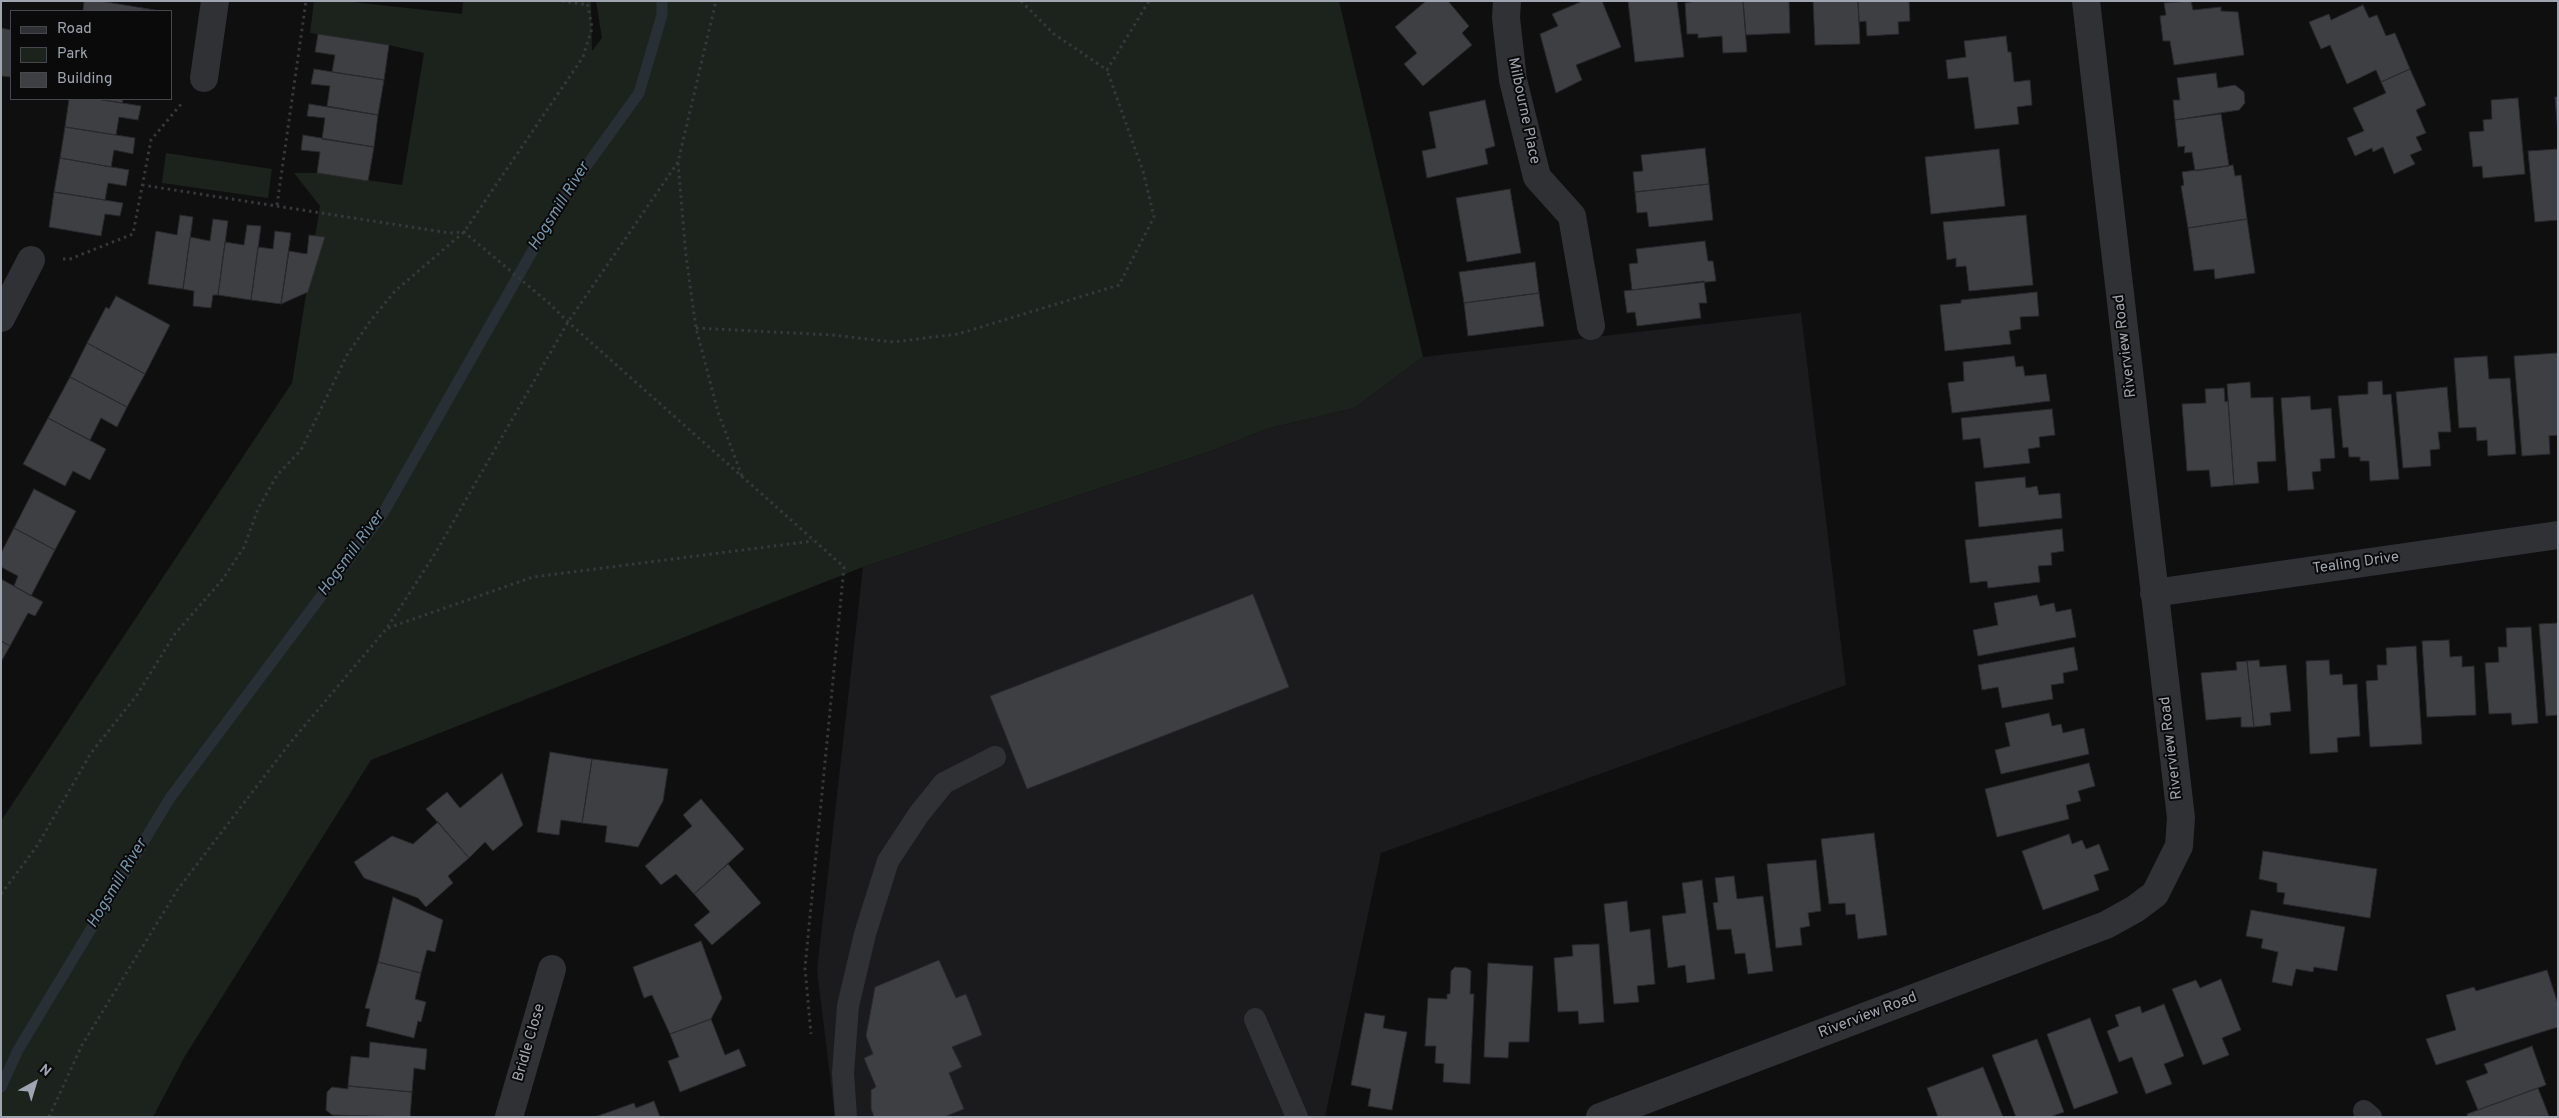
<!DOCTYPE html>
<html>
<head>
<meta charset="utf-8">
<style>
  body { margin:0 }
  #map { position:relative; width:2559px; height:1118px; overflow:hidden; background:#0f0f10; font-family:Overpass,sans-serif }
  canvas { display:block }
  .frame { position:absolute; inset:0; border:2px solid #a0a6b1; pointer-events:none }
  .legend { position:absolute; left:10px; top:10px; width:162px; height:90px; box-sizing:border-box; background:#0a0a0b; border:1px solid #46484d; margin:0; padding:6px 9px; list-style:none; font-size:15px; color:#a0a6b1 }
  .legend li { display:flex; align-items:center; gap:10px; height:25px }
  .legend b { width:25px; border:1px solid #46484d }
  .north { position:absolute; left:10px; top:1058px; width:50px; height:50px; -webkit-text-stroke:4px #0a0a0b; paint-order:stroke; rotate:39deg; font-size:14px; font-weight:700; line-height:20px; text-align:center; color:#a0a6b1 }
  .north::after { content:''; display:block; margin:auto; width:18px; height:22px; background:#a0a6b1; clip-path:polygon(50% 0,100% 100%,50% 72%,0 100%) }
</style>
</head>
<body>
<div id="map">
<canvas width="2559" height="1118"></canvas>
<div class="frame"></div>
<ul class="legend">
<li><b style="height:6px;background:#303135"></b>Road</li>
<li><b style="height:14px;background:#1c231c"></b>Park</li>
<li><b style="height:14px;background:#3e3f43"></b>Building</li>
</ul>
<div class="north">N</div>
</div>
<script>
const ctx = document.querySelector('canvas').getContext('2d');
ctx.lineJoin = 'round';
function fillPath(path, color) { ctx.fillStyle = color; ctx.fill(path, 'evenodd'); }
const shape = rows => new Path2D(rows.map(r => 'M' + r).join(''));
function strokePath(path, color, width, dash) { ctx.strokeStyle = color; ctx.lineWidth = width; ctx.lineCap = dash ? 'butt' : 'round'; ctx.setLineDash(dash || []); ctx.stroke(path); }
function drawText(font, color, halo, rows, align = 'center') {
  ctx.font = font + ' Overpass,sans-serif'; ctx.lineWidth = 4; ctx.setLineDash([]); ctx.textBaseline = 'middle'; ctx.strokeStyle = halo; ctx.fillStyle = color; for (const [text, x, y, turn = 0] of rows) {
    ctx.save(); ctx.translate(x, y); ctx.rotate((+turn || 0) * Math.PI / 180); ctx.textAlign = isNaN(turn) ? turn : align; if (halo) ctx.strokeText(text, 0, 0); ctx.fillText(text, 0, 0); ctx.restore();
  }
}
const built = shape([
  [1801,313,1846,685,1381,853,1325,1117,835,1117,817,970,863,567,1211,451,1266,429,1354,408,1423,357]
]);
const green = shape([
  [314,1,343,1,462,14,463,1,591,1,592,51,602,38,596,1,1339,1,1423,357,1354,408,1266,429,1211,451,863,567,371,760,185,1056,153,1117,1,1117,1,821,292,383,320,206,294,173,317,173,402,185,424,53,389,45,310,33],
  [166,153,272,169,268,198,162,183]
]);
const stream = shape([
  [1,1087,18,1050,170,798,382,515,561,201,639,93,662,15,662,1]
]);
const building = shape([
  [84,1,100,1,155,10,83,11,84,1],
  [1426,1,1448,1,1469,26,1462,33,1472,45,1423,86,1404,64,1417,53,1395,27,1426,1],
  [1583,1,1602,1,1621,47,1576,65,1582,80,1556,93,1540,34,1558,26,1552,14,1583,1],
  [1628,1,1677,1,1684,57,1635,62,1628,1],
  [1696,1,1743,1,1747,52,1723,53,1722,36,1698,38,1698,34,1687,34,1685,3,1696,1],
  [1743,1,1789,1,1790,33,1746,35,1743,1],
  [1813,1,1858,1,1860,44,1815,45,1813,1],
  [1858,1,1909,1,1910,21,1898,22,1899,34,1867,36,1866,21,1859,22,1858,1],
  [2191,1,2193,10,2221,7,2221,11,2238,12,2244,55,2174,65,2170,41,2163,41,2160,16,2166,15,2164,3,2191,1],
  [2363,5,2369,18,2377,15,2386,36,2395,33,2410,69,2381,82,2376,70,2347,84,2330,45,2321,49,2309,22,2329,14,2331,20,2363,5],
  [1,28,11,30,11,77,1,76,1,28],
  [318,34,389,45,384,80,332,72,335,55,315,52,318,34],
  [2006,36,2008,52,2011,52,2014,82,2030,80,2032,105,2017,107,2019,124,1975,129,1968,77,1948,79,1946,60,1966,57,1964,41,2006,36],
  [314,69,384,80,378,115,327,106,330,86,311,84,314,69],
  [2410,69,2426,105,2416,110,2426,133,2416,137,2422,150,2410,155,2415,164,2394,174,2383,147,2373,152,2372,148,2355,156,2347,138,2364,131,2353,108,2386,93,2381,82,2410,69],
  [2216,73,2218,88,2235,85,2244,92,2245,103,2239,110,2175,120,2173,100,2180,100,2177,78,2216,73],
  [2555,97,2558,97,2558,135,2555,97],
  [2518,98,2525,174,2483,178,2482,166,2473,167,2469,132,2484,131,2483,120,2492,119,2491,100,2518,98],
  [69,99,97,99,141,106,138,120,119,117,116,135,65,127,69,99],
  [97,99,123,99,122,103,97,99],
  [1485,100,1495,146,1485,149,1488,164,1427,178,1422,151,1436,148,1429,112,1485,100],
  [309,104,378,115,374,147,322,139,325,118,307,116,309,104],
  [2221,114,2229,166,2195,171,2192,152,2184,153,2185,146,2178,147,2175,120,2221,114],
  [65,127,135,138,133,154,114,150,111,167,60,158,65,127],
  [303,135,374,147,368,181,317,173,320,152,301,150,303,135],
  [1705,148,1709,184,1635,192,1633,172,1643,171,1641,155,1705,148],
  [1999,149,2005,206,1931,214,1925,157,1999,149],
  [2558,149,2558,220,2535,222,2528,151,2558,149],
  [60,158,129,170,126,186,108,183,105,200,54,192,60,158],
  [2233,165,2235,176,2241,175,2247,219,2188,228,2181,186,2184,185,2182,172,2233,165],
  [1709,184,1713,220,1649,227,1647,212,1637,213,1635,192,1709,184],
  [1510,189,1521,253,1467,262,1456,198,1510,189],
  [54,192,123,203,120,216,105,214,101,236,49,227,54,192],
  [180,215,193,217,183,289,148,284,156,231,177,235,180,215],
  [2026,215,2033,285,1969,291,1966,266,1956,267,1956,258,1947,260,1943,222,2026,215],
  [213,219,228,221,218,295,213,295,211,308,193,306,194,291,183,289,190,237,210,241,213,219],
  [2247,219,2255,273,2215,279,2214,269,2194,271,2188,228,2247,219],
  [247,225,261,226,251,300,218,295,225,242,244,245,247,225],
  [275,231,291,233,281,304,251,300,258,247,273,249,275,231],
  [309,235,325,237,308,292,281,304,289,251,307,254,309,235],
  [1705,241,1708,261,1713,261,1716,281,1632,290,1629,264,1638,263,1636,249,1705,241],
  [1535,262,1539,293,1464,303,1459,272,1535,262],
  [1704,281,1707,303,1699,303,1701,318,1637,326,1635,312,1627,313,1624,291,1704,281],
  [2037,292,2039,316,2020,317,2021,329,2009,331,2011,344,1945,351,1940,305,1961,303,1961,300,2037,292],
  [1539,293,1544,326,1468,336,1464,303,1539,293],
  [116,296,170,325,145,374,87,343,106,307,109,309,116,296],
  [87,343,145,374,127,407,70,377,87,343],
  [2558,353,2558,435,2549,436,2550,454,2522,456,2514,356,2558,353],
  [2014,356,2016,367,2023,366,2025,376,2046,374,2050,401,1952,413,1948,383,1964,381,1963,362,2014,356],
  [2487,356,2489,379,2510,378,2516,454,2488,456,2487,440,2477,441,2476,427,2459,428,2454,358,2487,356],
  [70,377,127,407,117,427,101,418,90,440,48,418,70,377],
  [2382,381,2383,395,2391,394,2399,479,2370,481,2369,461,2360,461,2360,457,2349,457,2348,447,2343,448,2338,396,2368,394,2368,382,2382,381],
  [2250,382,2251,398,2273,397,2276,461,2257,462,2259,483,2234,485,2227,384,2250,382],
  [2447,387,2451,432,2438,432,2440,449,2430,450,2431,466,2403,468,2396,392,2447,387],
  [2224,388,2225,402,2228,401,2234,485,2211,487,2209,470,2187,471,2182,404,2206,403,2205,389,2224,388],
  [2310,396,2311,410,2331,408,2335,458,2320,459,2321,471,2312,472,2314,489,2288,491,2281,398,2310,396],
  [2052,409,2055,435,2039,437,2040,447,2028,449,2030,463,1984,468,1980,438,1963,440,1961,418,2052,409],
  [48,418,106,449,90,480,73,471,65,486,23,464,48,418],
  [2025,477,2026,488,2037,486,2039,495,2060,493,2062,518,1979,527,1975,482,2025,477],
  [34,489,76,511,55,550,14,528,34,489],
  [14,528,55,550,31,596,14,586,18,576,1,567,1,553,14,528],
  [2062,529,2064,551,2051,553,2052,565,2038,566,2040,582,1988,588,1987,581,1970,583,1965,540,2062,529],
  [1,579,43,602,35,616,28,613,10,646,1,641,1,579],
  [1253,594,1289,687,1027,789,990,696,1253,594],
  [2037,595,2040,606,2054,603,2056,612,2071,609,2076,637,1978,656,1973,630,1998,625,1994,603,2037,595],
  [2558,623,2558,715,2546,716,2539,624,2558,623],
  [2531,627,2538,723,2512,725,2511,713,2489,714,2485,663,2499,662,2498,647,2507,647,2506,628,2531,627],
  [2449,640,2450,657,2462,656,2462,667,2474,666,2476,715,2427,717,2422,641,2449,640],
  [1,641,10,646,1,662,1,641],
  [2416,646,2422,744,2370,747,2366,681,2378,680,2377,665,2387,665,2386,648,2416,646],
  [2074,647,2078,670,2063,673,2064,683,2051,685,2053,699,2002,708,1998,687,1982,690,1978,665,2074,647],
  [2259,660,2260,667,2286,665,2291,711,2270,713,2271,725,2254,727,2247,661,2259,660],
  [2329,660,2330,675,2342,674,2343,685,2357,684,2360,736,2337,738,2338,752,2310,754,2306,661,2329,660],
  [2247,661,2254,727,2241,727,2241,717,2206,720,2201,673,2237,670,2236,662,2247,661],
  [2049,713,2052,726,2061,724,2063,733,2084,728,2089,754,2001,774,1995,750,2010,746,2005,723,2049,713],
  [550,752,592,759,582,823,561,820,559,835,537,832,550,752],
  [592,759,668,769,663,801,638,847,605,842,607,826,582,823,592,759],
  [2089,763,2095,786,2078,791,2081,801,2066,805,2069,819,1997,837,1985,789,2089,763],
  [502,773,523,825,493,851,485,842,469,858,426,809,447,792,460,808,502,773],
  [701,799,744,849,694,894,676,874,661,885,645,866,692,826,683,815,701,799],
  [438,822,469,858,448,876,453,883,426,907,418,898,364,878,354,862,392,836,413,844,438,822],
  [1874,833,1887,935,1858,939,1855,914,1846,915,1845,903,1829,904,1821,839,1874,833],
  [2069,834,2072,844,2082,840,2086,849,2099,844,2109,870,2094,875,2099,890,2043,910,2022,851,2069,834],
  [2263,851,2377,869,2370,918,2283,904,2285,893,2277,892,2277,883,2259,879,2263,851],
  [1816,860,1821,911,1808,913,1810,926,1800,928,1802,945,1776,948,1767,864,1816,860],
  [728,864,761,903,712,945,694,925,710,912,694,894,728,864],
  [1734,876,1737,899,1763,896,1773,971,1748,974,1745,953,1735,954,1731,929,1717,930,1713,903,1718,902,1715,878,1734,876],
  [1702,880,1715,979,1687,983,1685,965,1668,968,1662,916,1686,913,1682,883,1702,880],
  [393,897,443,920,435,952,427,950,421,973,378,962,393,897],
  [1627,901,1630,932,1650,929,1655,984,1637,986,1639,1002,1614,1004,1604,904,1627,901],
  [2251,910,2345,927,2337,971,2314,967,2313,972,2296,969,2292,986,2272,982,2278,952,2261,948,2263,939,2246,936,2251,910],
  [701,941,722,998,711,1019,670,1034,652,995,644,998,633,967,701,941],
  [1599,944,1604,1022,1579,1024,1578,1011,1558,1012,1554,958,1573,956,1572,945,1599,944],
  [939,960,956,998,966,994,982,1035,952,1047,962,1067,949,1073,964,1109,944,1117,874,1117,871,1109,871,1090,876,1087,864,1058,873,1054,866,1036,875,987,939,960],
  [378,962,421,973,415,999,426,1002,421,1022,418,1021,414,1038,366,1026,370,1009,365,1008,378,962],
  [1488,963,1533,966,1529,1042,1509,1042,1508,1058,1484,1057,1488,963],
  [1455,967,1467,968,1471,971,1470,994,1474,994,1470,1084,1443,1082,1444,1064,1435,1063,1436,1046,1425,1046,1428,998,1447,999,1447,994,1450,994,1451,971,1455,967],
  [2547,970,2558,1004,2558,1027,2436,1065,2426,1039,2456,1030,2446,995,2474,987,2476,991,2547,970],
  [2221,979,2241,1030,2222,1038,2229,1055,2203,1065,2172,989,2196,980,2200,988,2221,979],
  [2164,1004,2184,1056,2164,1064,2172,1084,2146,1094,2132,1057,2119,1062,2107,1031,2119,1026,2115,1015,2140,1006,2142,1013,2164,1004],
  [1365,1013,1385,1016,1383,1028,1407,1032,1392,1110,1368,1106,1371,1089,1351,1085,1365,1013],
  [2090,1018,2118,1093,2074,1109,2047,1034,2090,1018],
  [711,1019,725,1055,739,1049,746,1066,680,1092,668,1061,679,1057,670,1034,711,1019],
  [2037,1039,2064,1112,2050,1117,2016,1117,1992,1055,2037,1039],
  [370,1042,427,1049,425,1070,414,1068,412,1092,348,1086,351,1056,369,1058,370,1042],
  [2532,1046,2546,1085,2478,1110,2466,1081,2488,1073,2484,1064,2532,1046],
  [1983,1067,2003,1117,1938,1117,1927,1088,1983,1067],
  [348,1086,412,1092,410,1117,332,1115,326,1110,327,1092,332,1087,348,1089,348,1086],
  [2538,1088,2549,1116,2468,1117,2467,1114,2538,1088],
  [654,1101,660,1117,595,1117,634,1103,636,1108,654,1101]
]);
const path = shape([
  [562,1,588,5],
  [1021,1,1054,34,1107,70,1149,1],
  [678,163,686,256,696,328,718,412,743,479],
  [142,185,450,233,464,232,550,304,568,322,844,567,805,968,811,1034],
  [277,205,306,1],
  [63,259,70,259,133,234,151,140,182,103],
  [696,328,832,335,893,342,958,334,1119,285,1154,217,1143,171,1107,70],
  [388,628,533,577,813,541],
  [1,894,37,846,91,753,137,695,174,635,223,579,244,547,258,509,277,475,301,450,347,355,371,320,395,291,464,232,583,57,592,28,587,1],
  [49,1117,82,1045,178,889,290,743,387,628,436,552,568,322,678,162,716,1]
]);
const service = shape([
  [1255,1019,1297,1117],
  [2364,1111,2371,1117],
  [846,1117,843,1073,848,1006,865,934,888,861,919,814,944,783,995,757]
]);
const minor = shape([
  [1507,1,1506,18,1513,80,1537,177,1572,216,1591,326],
  [204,78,215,1],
  [1,318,31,260],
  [2154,593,2558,535],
  [509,1117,552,969],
  [1600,1117,2106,925,2135,909,2155,894,2179,846,2181,818,2086,1]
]);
const streetNames = [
  ["Milbourne Place",1523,111,78],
  ["Riverview Road",2126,346,-97],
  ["Tealing Drive",2356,564,-8],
  ["Riverview Road",2172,748,-97],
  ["Riverview Road",1868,1016,-21],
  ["Bridle Close",530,1043,-74]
];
const waterNames = [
  ["Hogsmill River",560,207,-58],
  ["Hogsmill River",352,554,-54],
  ["Hogsmill River",118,884,-59]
];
fillPath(built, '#1b1b1d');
fillPath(green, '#1c231c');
strokePath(stream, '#283036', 11);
fillPath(building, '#3e3f43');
strokePath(building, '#29292c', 1);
strokePath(path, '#36383c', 3, [2.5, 4]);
strokePath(service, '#303135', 22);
strokePath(minor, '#303135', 28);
drawText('15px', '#a0a6b1', '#0a0a0b', streetNames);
drawText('italic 16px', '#7697ad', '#0a0a0b', waterNames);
</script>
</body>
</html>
